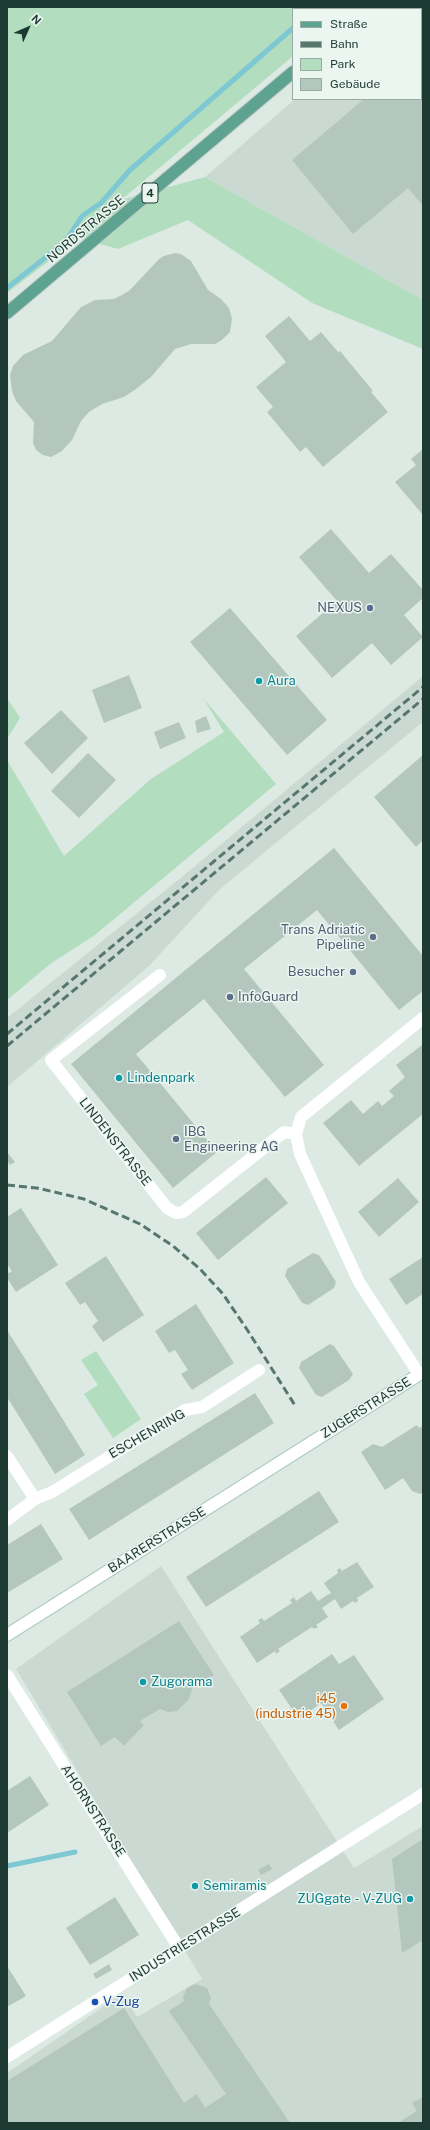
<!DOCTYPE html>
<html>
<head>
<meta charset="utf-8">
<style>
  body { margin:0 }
  #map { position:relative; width:430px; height:2130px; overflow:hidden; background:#dceae3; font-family:"Public Sans",sans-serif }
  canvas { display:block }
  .frame { position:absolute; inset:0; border:8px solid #1d3a32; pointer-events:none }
  .legend { position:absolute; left:292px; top:8px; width:130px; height:92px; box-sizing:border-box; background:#ecf6f1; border:1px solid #99aba5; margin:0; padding:5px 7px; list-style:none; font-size:12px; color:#1d3a32 }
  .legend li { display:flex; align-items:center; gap:8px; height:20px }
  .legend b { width:20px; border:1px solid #99aba5 }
  .north { position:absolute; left:8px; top:8px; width:40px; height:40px; -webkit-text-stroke:3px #ecf6f1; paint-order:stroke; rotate:45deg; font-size:11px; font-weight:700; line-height:16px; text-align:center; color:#1d3a32 }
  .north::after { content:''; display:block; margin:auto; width:14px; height:18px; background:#1d3a32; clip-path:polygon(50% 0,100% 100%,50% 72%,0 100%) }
</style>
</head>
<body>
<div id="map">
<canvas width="430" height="2130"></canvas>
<div class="frame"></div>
<ul class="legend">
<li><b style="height:5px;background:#5da390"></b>Straße</li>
<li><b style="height:5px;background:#57766d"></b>Bahn</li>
<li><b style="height:11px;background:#b2ddbe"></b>Park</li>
<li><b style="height:11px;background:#b4c7bf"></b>Gebäude</li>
</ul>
<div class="north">N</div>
</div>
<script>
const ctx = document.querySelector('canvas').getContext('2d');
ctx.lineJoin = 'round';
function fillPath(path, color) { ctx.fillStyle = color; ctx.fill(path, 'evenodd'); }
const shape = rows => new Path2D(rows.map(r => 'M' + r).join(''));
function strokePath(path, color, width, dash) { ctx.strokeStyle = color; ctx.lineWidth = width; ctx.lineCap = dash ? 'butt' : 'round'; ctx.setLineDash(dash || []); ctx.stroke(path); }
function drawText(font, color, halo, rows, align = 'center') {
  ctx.font = font + ' "Public Sans",sans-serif'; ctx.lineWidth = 3; ctx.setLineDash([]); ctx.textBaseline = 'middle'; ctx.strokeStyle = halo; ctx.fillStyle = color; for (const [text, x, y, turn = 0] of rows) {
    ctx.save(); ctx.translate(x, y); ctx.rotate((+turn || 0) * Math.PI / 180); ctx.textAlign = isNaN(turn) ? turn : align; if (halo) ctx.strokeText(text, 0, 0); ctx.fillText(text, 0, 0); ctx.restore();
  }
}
const built = shape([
  [402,7,423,7,423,300,205,177,295,99,421,99,421,9,399,9],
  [423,676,423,722,220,889,149,966,7,1087,7,1018,183,876],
  [161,1566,354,1868,423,1826,423,2123,7,2123,7,2073,123,1993,137,2017,202,1979,16,1669]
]);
const green = shape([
  [7,7,351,7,349,9,293,9,293,56,121,200,205,177,423,300,423,349,312,303,188,220,118,249,79,238,7,293],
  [7,698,20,718,7,739],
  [203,698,276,784,95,935,50,964,7,1000,7,760,64,856,151,779,224,732],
  [96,1351,141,1419,113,1438,84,1394,98,1385,81,1360]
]);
const stream = shape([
  [311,9,312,7],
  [7,288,65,242,82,216,101,203,130,170,293,28],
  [7,1866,75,1852]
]);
const building = shape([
  [423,49,423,206,408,188,353,234,292,160,364,99,421,99,421,51],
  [175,253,181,254,191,261,208,290,221,299,229,308,232,319,230,332,222,340,215,344,191,344,175,349,151,377,136,389,124,397,102,404,89,412,81,421,72,440,62,451,51,457,43,455,36,450,33,443,34,422,16,401,12,391,10,375,13,366,23,355,52,341,81,307,95,300,114,299,122,295,130,290,159,259,164,256],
  [289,316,310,341,321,332,338,352,340,351,373,391,371,392,388,412,323,467,306,447,300,452,267,412,273,407,256,387,286,362,265,336],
  [423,449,423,515,395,482,416,465,411,459],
  [331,529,369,573,391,554,423,590,423,598,404,615,423,637,391,665,372,643,332,678,296,636,337,601,299,557],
  [230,608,327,720,287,755,190,642],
  [129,675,142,708,104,723,92,690],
  [61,710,88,738,52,774,24,743],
  [206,716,211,729,197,733,195,721],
  [179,722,186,738,160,749,154,732],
  [88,753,116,780,79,818,51,791],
  [423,755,423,840,416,847,374,797],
  [334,848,423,956,423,991,399,1010,317,910,244,969,324,1065,285,1097,204,999,136,1054,217,1152,173,1188,71,1064],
  [422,1045,423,1114,359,1166,323,1123,351,1100,363,1114,378,1101,382,1106,394,1096,389,1091,405,1077,396,1065],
  [7,1152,15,1162,10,1165,7,1161],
  [266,1177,288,1203,218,1260,196,1233],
  [398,1178,419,1202,379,1237,358,1212],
  [21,1208,58,1265,16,1292,7,1278,7,1274,12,1271,7,1264,7,1217],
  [313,1253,319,1255,336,1282,334,1288,308,1305,302,1303,285,1276,287,1269],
  [106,1256,144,1315,103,1342,92,1326,98,1321,85,1302,80,1305,65,1283],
  [423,1257,423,1294,406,1305,389,1279],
  [196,1304,234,1363,192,1390,181,1374,188,1370,175,1350,169,1353,155,1331],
  [7,1330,85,1455,55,1474,7,1397],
  [330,1344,334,1346,353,1374,349,1380,322,1397,316,1395,299,1368,301,1362],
  [255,1393,274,1423,89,1540,69,1509],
  [417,1425,419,1428,423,1426,423,1492,420,1494,412,1491,403,1478,385,1490,361,1452,373,1444,382,1447],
  [319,1491,339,1522,206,1607,186,1577],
  [41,1524,63,1559,7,1593,7,1545],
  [357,1562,374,1587,357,1598,358,1601,355,1603,353,1601,341,1609,335,1599,322,1608,328,1617,316,1625,318,1627,314,1629,312,1627,278,1649,280,1651,276,1654,275,1651,257,1663,240,1637,260,1623,258,1620,262,1618,264,1621,292,1603,290,1600,294,1597,296,1601,311,1591,318,1601,324,1597,331,1593,324,1583,338,1573,337,1570,340,1568,342,1571],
  [179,1621,214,1675,192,1689,189,1699,177,1711,168,1712,160,1709,140,1721,144,1725,124,1746,115,1737,101,1746,67,1692],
  [332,1654,339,1664,354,1655,384,1699,339,1730,321,1703,299,1719,279,1690],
  [30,1776,49,1805,7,1833,7,1791],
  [423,1839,423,1940,402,1953,392,1859],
  [269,1864,272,1869,261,1875,258,1870],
  [115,1897,139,1935,90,1965,66,1928],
  [109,1964,112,1970,96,1979,93,1974],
  [7,1966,26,1996,7,2007],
  [195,1984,207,1988,211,1998,209,2004,290,2123,7,2123,7,2081,124,2008,184,2103,197,2094,205,2108,226,2094,169,2011,184,2001,183,1997,187,1988],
  [423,2097,423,2123,398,2123,417,2111,412,2103]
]);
const minor = shape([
  [160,975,51,1060,167,1208,176,1213,183,1212,284,1132,296,1134,300,1154,359,1282,419,1374],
  [296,1134,301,1117,423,1018],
  [7,1456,35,1499],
  [7,1520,35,1499,52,1492,185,1410,202,1407,259,1370]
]);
const tertiary = shape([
  [7,1675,179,1948],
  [7,2057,423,1794]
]);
const secondary = shape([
  [7,1635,423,1372]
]);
const primary = shape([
  [367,9,369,7],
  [7,313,293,72]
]);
const rail = shape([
  [7,1034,423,687],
  [7,1046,423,699],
  [7,1185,37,1188,84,1199,140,1224,173,1246,200,1269,223,1294,248,1331,296,1407]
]);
const markers = [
  [370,608,4,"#5c6f8a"],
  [259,681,4,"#0f9aa8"],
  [373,937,4,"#5c6f8a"],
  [353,972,4,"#5c6f8a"],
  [230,997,4,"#5c6f8a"],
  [119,1078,4,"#0f9aa8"],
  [176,1139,4,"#5c6f8a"],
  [143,1682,4,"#0f9aa8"],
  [344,1706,4,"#e8710a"],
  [195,1886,4,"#0f9aa8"],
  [410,1899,4,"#0f9aa8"],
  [95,2002,4,"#1a4fb4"]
];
const shields = [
  [150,193,16]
];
const shieldNames = [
  ["4",150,193]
];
const streetNames = [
  ["NORDSTRASSE",86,229,-40],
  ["LINDENSTRASSE",115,1142,52],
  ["ZUGERSTRASSE",366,1408,-32],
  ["ESCHENRING",147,1434,-30],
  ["BAARERSTRASSE",157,1540,-32],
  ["AHORNSTRASSE",93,1811,57],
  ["INDUSTRIESTRASSE",185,1945,-32]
];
const serviceNames = [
  ["NEXUS",362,608],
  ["Trans Adriatic",365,930],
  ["Pipeline",365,945],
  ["Besucher",345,972],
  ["InfoGuard",238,997,"left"],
  ["IBG",184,1132,"left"],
  ["Engineering AG",184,1147,"left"]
];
const cultureNames = [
  ["Aura",267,681],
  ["Lindenpark",127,1078],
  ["Zugorama",151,1682],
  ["Semiramis",203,1886],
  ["ZUGgate - V-ZUG",402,1899,"right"]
];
const foodNames = [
  ["i45",336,1699],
  ["(industrie 45)",336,1714]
];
const transitNames = [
  ["V-Zug",103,2002]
];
fillPath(built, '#cadad2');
fillPath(green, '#b2ddbe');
strokePath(stream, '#7ec8d4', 5);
fillPath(building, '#b4c7bf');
strokePath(secondary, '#aecac0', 14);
strokePath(primary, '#c0c8c6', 14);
strokePath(minor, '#fff', 12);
strokePath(tertiary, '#fff', 12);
strokePath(secondary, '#fff', 12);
strokePath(primary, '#5da390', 12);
strokePath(rail, '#57766d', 3, [8, 4]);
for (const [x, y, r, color] of markers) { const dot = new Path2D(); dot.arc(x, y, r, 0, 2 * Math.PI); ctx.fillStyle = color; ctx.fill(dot); strokePath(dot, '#ecf6f1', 1.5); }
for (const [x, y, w] of shields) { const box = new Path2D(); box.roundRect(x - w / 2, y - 10, w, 20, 3); ctx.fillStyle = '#ecf6f1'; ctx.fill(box); strokePath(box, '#1d3a32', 1); }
drawText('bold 12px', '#1d3a32', null, shieldNames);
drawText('13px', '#1d3a32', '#ecf6f1', streetNames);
drawText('13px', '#4e5e75', '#ecf6f1', serviceNames, 'right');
drawText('13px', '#0d838f', '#ecf6f1', cultureNames, 'left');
drawText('13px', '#c56008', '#ecf6f1', foodNames, 'right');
drawText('13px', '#164399', '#ecf6f1', transitNames, 'left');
</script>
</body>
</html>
